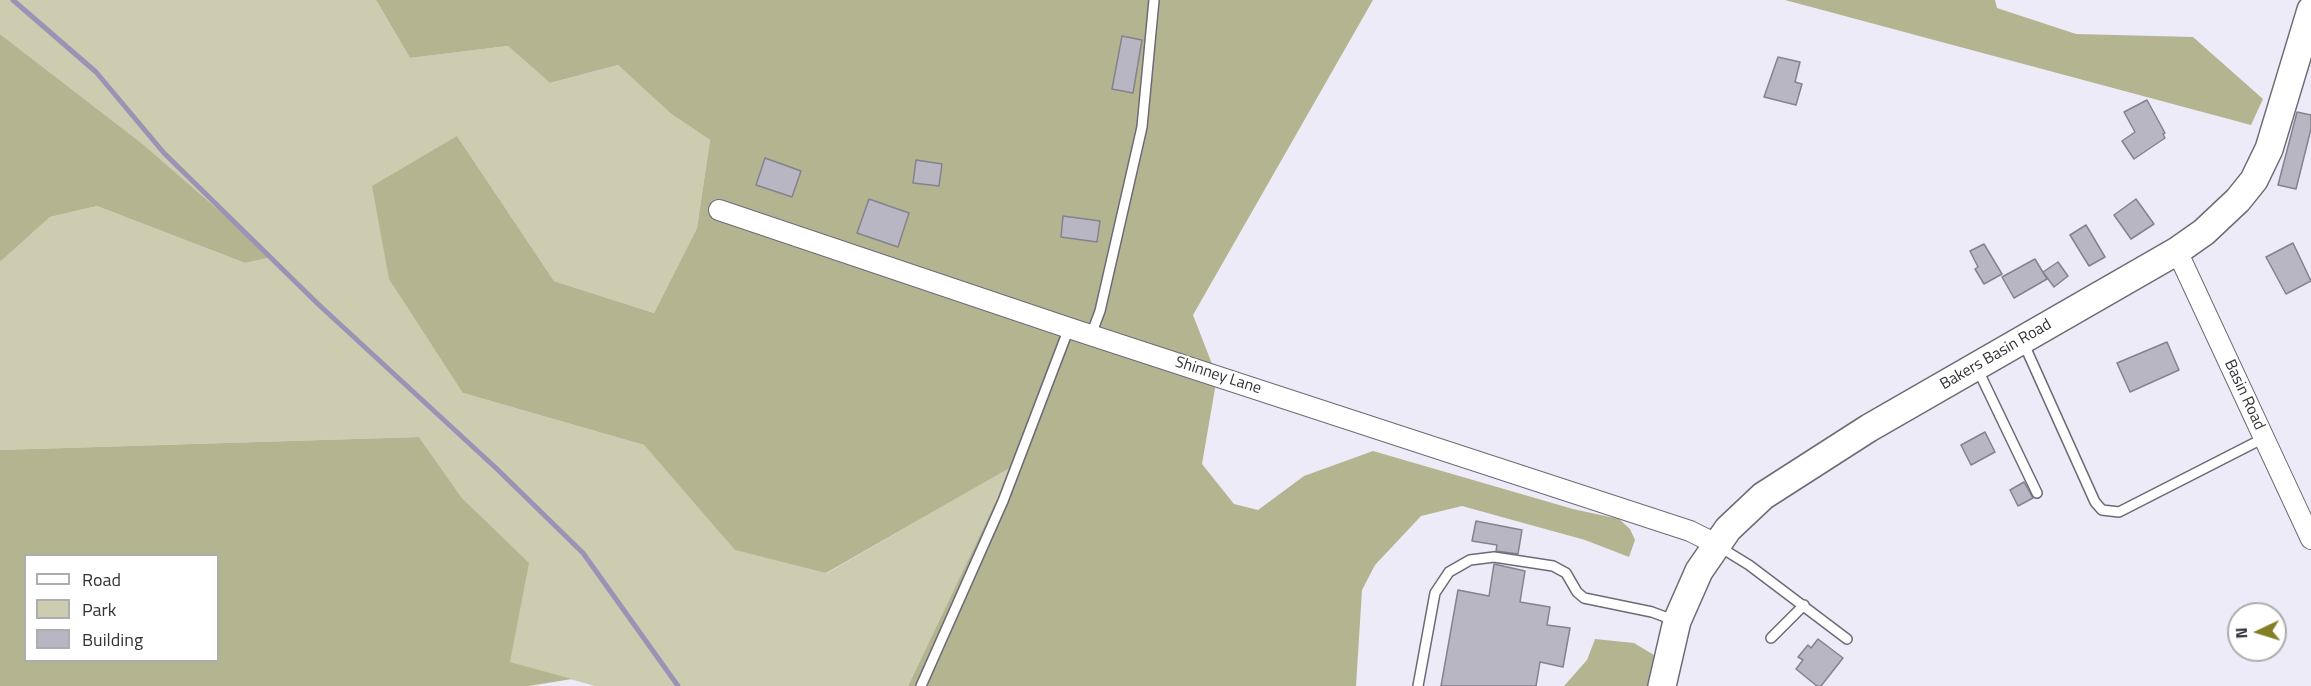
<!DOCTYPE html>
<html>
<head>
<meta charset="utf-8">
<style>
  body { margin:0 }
  #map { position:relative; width:2311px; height:686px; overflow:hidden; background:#edebf7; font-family:"Titillium Web",sans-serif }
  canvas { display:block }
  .legend { position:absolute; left:24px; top:554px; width:195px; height:108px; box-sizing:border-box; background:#fff; border:2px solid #adadaf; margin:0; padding:8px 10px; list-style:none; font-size:18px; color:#333237 }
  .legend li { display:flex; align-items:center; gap:12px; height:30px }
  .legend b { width:30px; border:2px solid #adadaf }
  .north { position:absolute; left:2227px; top:602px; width:60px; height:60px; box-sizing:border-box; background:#fff; border:2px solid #adadaf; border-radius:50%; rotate:266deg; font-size:16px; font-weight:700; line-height:24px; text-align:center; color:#333237 }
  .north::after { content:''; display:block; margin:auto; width:21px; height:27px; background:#847f27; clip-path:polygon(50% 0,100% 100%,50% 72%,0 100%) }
</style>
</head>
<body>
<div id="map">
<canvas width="2311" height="686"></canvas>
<ul class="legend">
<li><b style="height:8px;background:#fff"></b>Road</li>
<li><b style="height:16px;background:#cdccb1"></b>Park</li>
<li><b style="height:16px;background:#b8b6c2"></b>Building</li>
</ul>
<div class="north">N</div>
</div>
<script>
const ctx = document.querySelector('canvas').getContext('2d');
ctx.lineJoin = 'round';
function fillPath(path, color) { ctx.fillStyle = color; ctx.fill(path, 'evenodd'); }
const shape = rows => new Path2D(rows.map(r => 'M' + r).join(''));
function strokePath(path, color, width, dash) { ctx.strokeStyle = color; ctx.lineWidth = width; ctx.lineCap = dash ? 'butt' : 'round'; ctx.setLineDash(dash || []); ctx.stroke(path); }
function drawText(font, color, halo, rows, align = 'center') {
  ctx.font = font + ' "Titillium Web",sans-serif'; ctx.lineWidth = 4.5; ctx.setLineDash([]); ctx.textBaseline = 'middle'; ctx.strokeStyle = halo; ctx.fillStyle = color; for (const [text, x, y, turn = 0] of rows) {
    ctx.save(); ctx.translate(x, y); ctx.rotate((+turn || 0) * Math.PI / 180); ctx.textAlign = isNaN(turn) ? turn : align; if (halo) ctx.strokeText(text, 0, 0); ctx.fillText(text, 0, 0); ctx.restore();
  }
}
const green = shape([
  [0,0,376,0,410,58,508,46,550,83,618,65,670,113,710,140,697,228,654,313,554,281,457,136,463,393,644,445,736,550,827,573,1014,465,908,686,595,686,509,662,528,563,462,498,419,437,0,450,0,262,50,217,97,206,245,263,271,257,144,145,0,34]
]);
const forest = shape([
  [376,0,1373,0,1193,315,1217,377,1202,464,1234,504,1258,510,1304,476,1373,451,1573,509,1619,519,1630,529,1635,540,1629,557,1585,540,1462,506,1421,516,1375,565,1362,590,1356,686,908,686,1013,466,826,573,735,550,644,445,463,393,389,279,372,186,457,136,554,281,654,313,697,228,710,140,670,113,618,65,550,83,508,46,410,58],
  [1785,0,1995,0,1997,8,2076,34,2193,37,2263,99,2251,125],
  [0,34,144,145,272,257,245,263,97,206,50,217,0,262],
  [419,437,462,498,529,563,510,662,572,679,529,686,0,686,0,450],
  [26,556,218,556,218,660,26,660],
  [1595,639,1634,643,1654,655,1647,686,1564,686,1587,660]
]);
const stream = shape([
  [13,0,96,72,164,153,318,304,497,469,583,553,678,686]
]);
const building = shape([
  [1122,36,1142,40,1133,93,1112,89,1122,36],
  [1778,57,1800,62,1795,82,1802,84,1796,105,1764,97,1778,57],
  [2147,100,2165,133,2163,134,2165,138,2134,159,2122,141,2135,132,2124,112,2147,100],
  [2297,112,2311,115,2311,129,2296,189,2278,185,2297,112],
  [765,158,801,171,792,197,756,185,765,158],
  [916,160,942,164,939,186,913,183,916,160],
  [869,199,909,213,898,247,857,233,869,199],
  [2136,199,2154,224,2131,239,2114,215,2136,199],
  [1063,216,1100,221,1097,242,1061,237,1063,216],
  [2086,225,2105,257,2089,266,2070,235,2086,225],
  [2293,243,2311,281,2286,294,2266,257,2293,243],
  [1984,244,2002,274,1984,284,1975,269,1978,267,1970,251,1984,244],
  [2035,259,2047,279,2014,298,2002,277,2035,259],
  [2058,262,2068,276,2054,287,2043,272,2058,262],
  [2167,342,2179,370,2130,392,2117,363,2167,342],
  [1985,432,1995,452,1971,465,1961,445,1985,432],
  [2024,482,2033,498,2018,506,2010,490,2024,482],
  [1476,521,1522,530,1518,554,1496,551,1497,545,1472,541,1476,521],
  [1494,564,1525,571,1520,602,1550,607,1547,625,1570,628,1563,667,1540,662,1536,686,1441,686,1458,590,1489,596,1494,564],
  [1818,639,1843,658,1821,686,1817,686,1796,669,1803,660,1798,657,1808,645,1811,648,1818,639]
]);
const service = shape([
  [1091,335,1100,311,1142,127,1154,0],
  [2023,342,2095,502,2102,510,2119,512,2264,438],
  [1977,368,2037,493],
  [1718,546,1749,565,1847,639],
  [1771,638,1804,605],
  [921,686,1003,501,1069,328],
  [1418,686,1435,593,1449,572,1470,560,1494,557,1553,566,1566,573,1577,592,1584,598,1652,612,1676,621]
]);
const minor = shape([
  [719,210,1069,328,1690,531,1716,544],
  [2177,251,2311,539]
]);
const secondary = shape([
  [1662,686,1677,621,1699,571,1728,529,1763,496,1869,428,2177,251,2204,232,2238,200,2254,180,2269,149,2311,10]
]);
const streetNames = [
  ["Bakers Basin Road",1996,355,-30],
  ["Shinney Lane",1218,376,18],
  ["Basin Road",2244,395,65]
];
fillPath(green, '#cdccb1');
fillPath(forest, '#b5b490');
strokePath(stream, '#9a93b5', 5);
fillPath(building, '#b8b6c2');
strokePath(building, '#84828d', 1.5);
strokePath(service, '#6c6a74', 12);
strokePath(minor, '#6c6a74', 22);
strokePath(secondary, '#6c6a74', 30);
strokePath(service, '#fff', 9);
strokePath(minor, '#fff', 20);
strokePath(secondary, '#fff', 27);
drawText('16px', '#333237', '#fff', streetNames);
</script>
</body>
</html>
